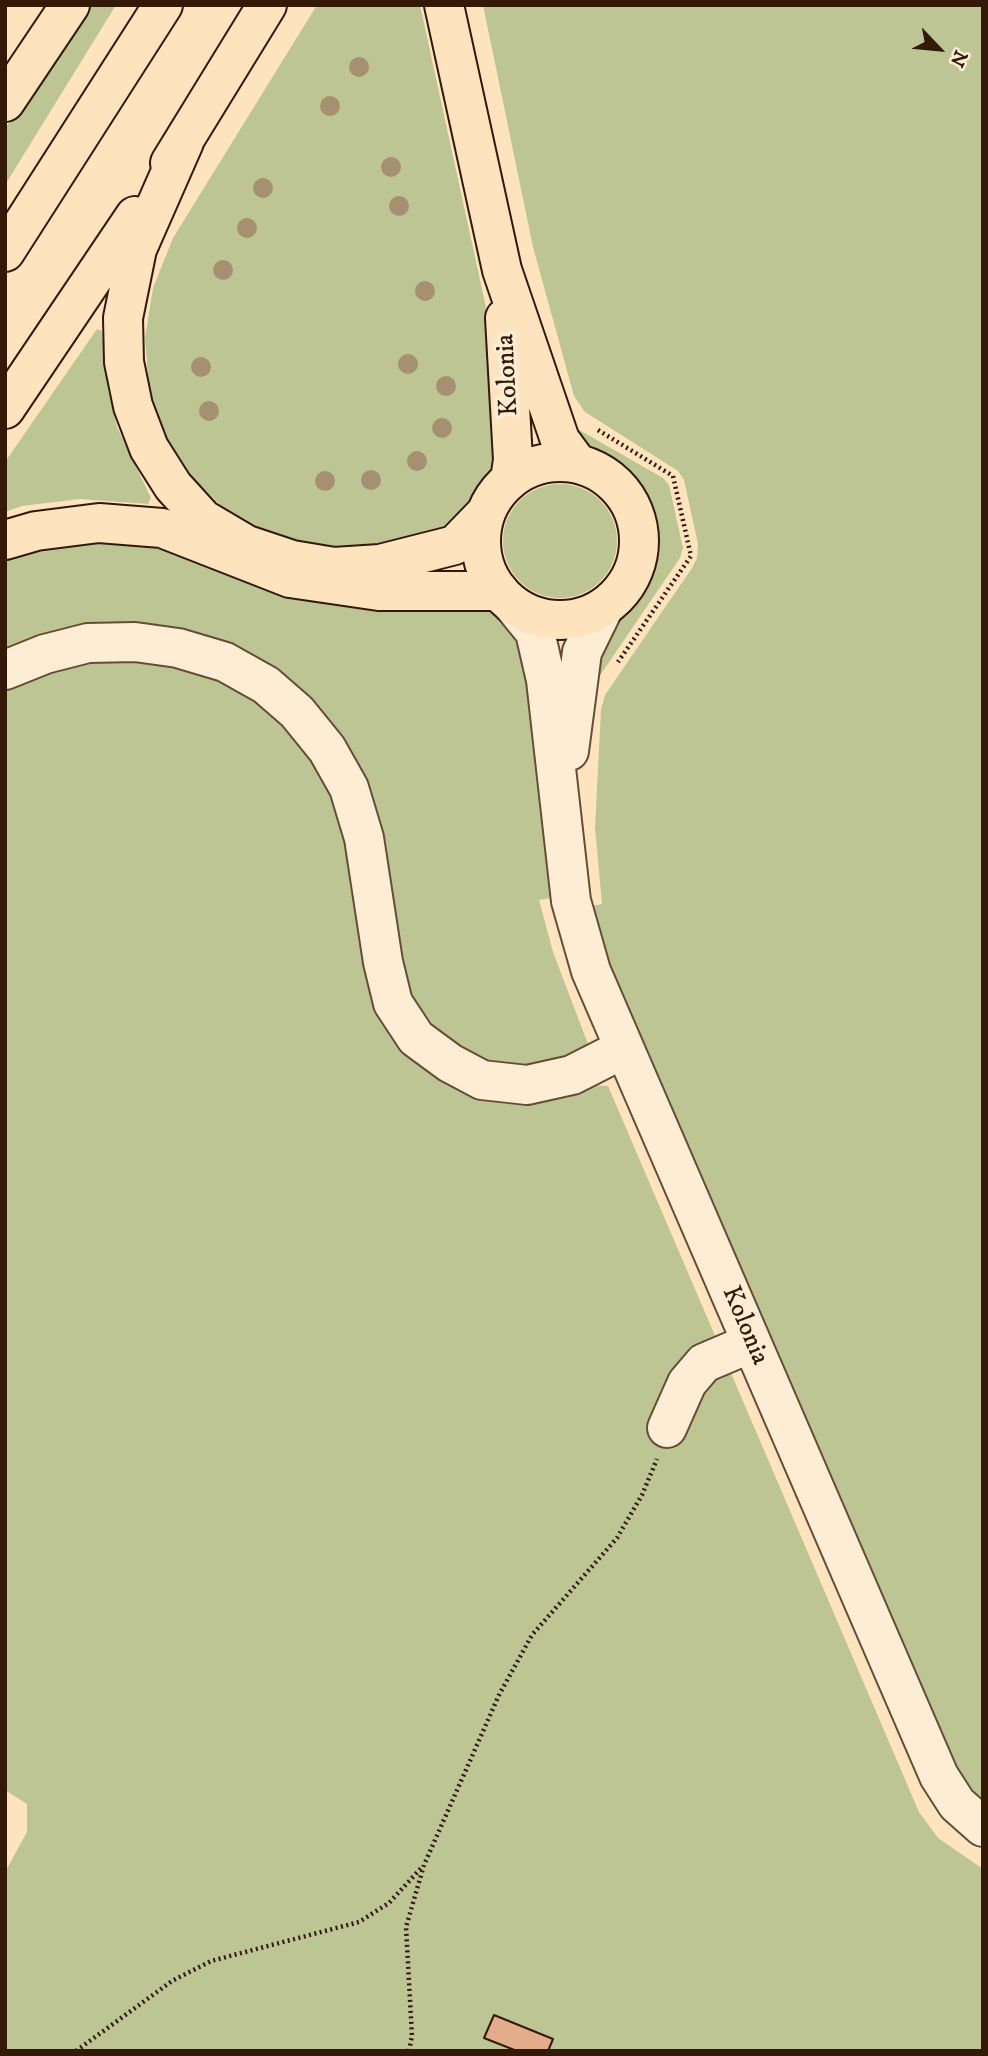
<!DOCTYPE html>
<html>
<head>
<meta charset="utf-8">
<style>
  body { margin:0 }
  #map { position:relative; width:988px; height:2056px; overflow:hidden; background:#fde4bf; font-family:"IM FELL DW Pica",serif }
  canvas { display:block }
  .frame { position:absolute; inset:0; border:7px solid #341909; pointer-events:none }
  .north { position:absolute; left:904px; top:14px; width:70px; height:70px; -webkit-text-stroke:5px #feedd5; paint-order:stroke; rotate:116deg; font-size:19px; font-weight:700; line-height:28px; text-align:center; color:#341909 }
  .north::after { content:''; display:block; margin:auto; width:24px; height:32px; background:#341909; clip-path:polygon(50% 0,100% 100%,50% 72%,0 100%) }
</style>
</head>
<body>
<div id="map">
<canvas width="988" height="2056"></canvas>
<div class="frame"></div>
<div class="north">N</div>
</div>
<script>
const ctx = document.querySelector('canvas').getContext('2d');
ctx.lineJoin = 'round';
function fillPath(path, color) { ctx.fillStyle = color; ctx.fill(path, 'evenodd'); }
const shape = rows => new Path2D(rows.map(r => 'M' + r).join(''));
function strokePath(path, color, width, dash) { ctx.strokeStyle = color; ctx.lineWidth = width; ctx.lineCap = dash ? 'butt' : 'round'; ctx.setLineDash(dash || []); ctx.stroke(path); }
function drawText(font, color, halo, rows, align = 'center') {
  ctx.font = font + ' "IM FELL DW Pica",serif'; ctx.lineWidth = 7; ctx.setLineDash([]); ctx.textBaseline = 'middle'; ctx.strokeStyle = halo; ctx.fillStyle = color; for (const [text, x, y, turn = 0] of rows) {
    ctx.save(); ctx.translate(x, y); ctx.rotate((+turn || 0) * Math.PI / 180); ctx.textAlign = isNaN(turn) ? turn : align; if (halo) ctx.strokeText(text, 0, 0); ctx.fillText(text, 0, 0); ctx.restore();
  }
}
const green = shape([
  [89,5,116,5,5,185,5,129],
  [317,5,420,5,499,367,501,459,479,486,463,515,450,528,386,546,332,550,296,545,251,527,221,506,185,470,164,434,149,390,145,338,153,288,173,238],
  [483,5,983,5,983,1803,956,1768,608,978,585,907,602,904,595,828,601,710,605,695,692,568,697,558,698,544,684,480,678,471,585,412,574,396,533,247],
  [97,329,102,331,108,390,117,427,151,498,148,504,80,499,22,506,5,512,5,462],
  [569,424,663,478,669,485,683,548,680,558,588,693,590,660,643,590,655,562,657,544,652,510,635,480,620,466,587,446],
  '503 541a57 57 0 1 1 114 0a57 57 0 1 1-114 0Z',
  [126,539,487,605,511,626,525,642,557,897,539,900,553,952,588,1044,576,1056,551,1063,518,1066,485,1062,454,1047,431,1027,409,993,383,851,238,650,5,655,5,556,36,545],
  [122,656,177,662,232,683,274,710,315,761,338,806,352,863,364,969,380,1017,405,1052,443,1081,481,1099,547,1101,585,1085,608,1086,919,1812,938,1838,983,1869,983,2051,5,2051,5,1872,27,1832,27,1804,5,1790,5,692,61,665]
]);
const building = shape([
  [494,2015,553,2039,548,2051,517,2051,484,2038,494,2015]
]);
const path = shape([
  [598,430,673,476,691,556,618,662],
  [76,2051,172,1981,211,1961,359,1922,389,1903,423,1866],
  [409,2051,412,2036,406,1927,424,1865,499,1695,532,1635,617,1538,642,1495,657,1459]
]);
const minor = shape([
  [513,605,535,632,546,680,571,901,591,971,939,1776,957,1804,983,1827],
  [5,670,45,654,88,643,135,642,178,648,225,662,266,685,297,712,327,749,349,788,364,838,383,962,393,1003,416,1038,450,1063,482,1080,527,1085,572,1075,623,1049],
  [569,751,582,652,604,607],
  [667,1428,687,1383,704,1363,751,1343]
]);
const major = shape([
  [444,5,502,270,560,440,577,463],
  [5,102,70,5],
  [184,142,137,249,123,318,124,362,133,406,149,448,173,486,203,519,247,545,292,560,334,567,380,564,455,545,485,514],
  [170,163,267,5],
  [505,318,513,460,510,480],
  [5,409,135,216],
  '481 541a79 79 0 1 1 158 0a79 79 0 1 1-158 0Z'
]);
const highway = shape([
  [5,252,163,5],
  [5,540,36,531,99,523,162,528,290,578,379,591,499,591]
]);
const trees = [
  [359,67],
  [330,106],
  [391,167],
  [263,188],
  [399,206],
  [247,228],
  [223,270],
  [425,291],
  [408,364],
  [201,367],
  [446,386],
  [209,411],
  [442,428],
  [417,461],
  [371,480],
  [325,481]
];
const streetNames = [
  ["Kolonia",509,375,-93],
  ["Kolonia",744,1326,67]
];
fillPath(green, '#bdc594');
fillPath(building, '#e3ac8b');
strokePath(building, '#341909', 2);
strokePath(minor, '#664c36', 42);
strokePath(major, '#341909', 42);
strokePath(highway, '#341909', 42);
strokePath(path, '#341909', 4.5, [2, 3.5]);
strokePath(minor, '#feedd5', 38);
strokePath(major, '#fde4bf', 38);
strokePath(highway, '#fde4bf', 38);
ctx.fillStyle = '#a59172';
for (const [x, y] of trees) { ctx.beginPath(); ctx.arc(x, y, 10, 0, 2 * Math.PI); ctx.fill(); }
drawText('26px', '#341909', '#feedd5', streetNames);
</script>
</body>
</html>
